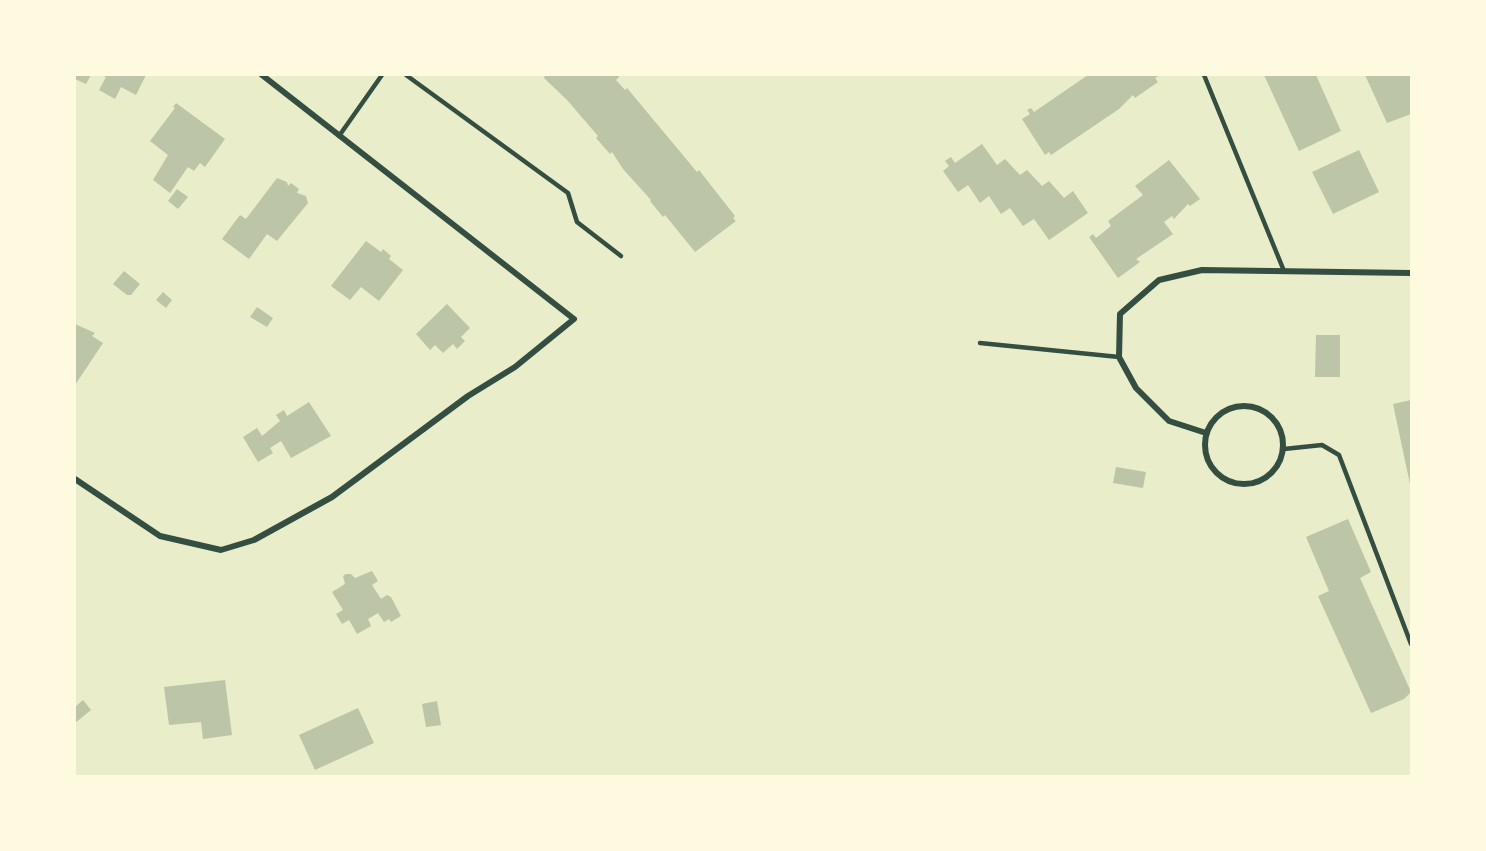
<!DOCTYPE html>
<html>
<head>
<meta charset="utf-8">
<style>
  body { margin:0 }
  #map { position:relative; width:1486px; height:851px; overflow:hidden; background:#e9edc9; font-family:"IBM Plex Sans",sans-serif }
  canvas { display:block }
  .frame { position:absolute; inset:0; border:76px solid #fefae0; pointer-events:none }
</style>
</head>
<body>
<div id="map">
<canvas width="1486" height="851"></canvas>
<div class="frame"></div>
</div>
<script>
const ctx = document.querySelector('canvas').getContext('2d');
ctx.lineJoin = 'round';
function fillPath(path, color) { ctx.fillStyle = color; ctx.fill(path, 'evenodd'); }
const shape = rows => new Path2D(rows.map(r => 'M' + r).join(''));
function strokePath(path, color, width, dash) { ctx.strokeStyle = color; ctx.lineWidth = width; ctx.lineCap = dash ? 'butt' : 'round'; ctx.setLineDash(dash || []); ctx.stroke(path); }
const building = shape([
  [75,75,91,75,86,84,75,79],
  [101,75,146,75,136,95,121,87,115,99,99,90,106,77],
  [545,75,618,75,619,77,616,80,625,90,627,88,697,172,699,170,735,216,733,218,736,221,695,252,665,215,663,217,650,201,651,200,623,169,612,152,610,154,596,138,598,136,567,100,544,78],
  [1088,75,1160,75,1155,78,1158,82,1135,98,1133,95,1119,109,1051,155,1049,152,1045,155,1022,119,1030,114,1027,110,1031,108,1034,112],
  [1264,75,1316,75,1341,131,1299,151],
  [1365,75,1411,75,1411,114,1387,123],
  [176,103,225,139,205,167,200,163,194,171,188,167,170,193,153,180,168,155,150,141,175,108,173,107],
  [982,144,997,165,1005,159,1020,175,1027,170,1042,186,1049,181,1064,198,1073,191,1088,213,1049,240,1034,219,1023,226,1010,208,1001,214,989,196,980,203,968,185,958,192,943,171,949,166,945,161,951,157,955,163],
  [1359,150,1379,192,1333,214,1312,172],
  [1169,160,1200,199,1190,206,1188,204,1174,219,1172,216,1164,222,1173,234,1136,259,1140,262,1118,278,1089,237,1093,234,1096,238,1111,226,1108,221,1143,195,1135,186],
  [277,178,287,182,288,186,291,183,299,189,297,193,306,196,308,203,277,241,267,234,249,259,222,239,240,215,246,219],
  [177,189,188,197,178,209,168,201],
  [366,241,381,252,383,249,391,256,389,259,403,270,379,301,361,287,350,300,331,286],
  [124,271,140,284,131,295,127,295,113,284],
  [163,292,172,300,166,308,156,300],
  [447,304,470,328,461,337,465,341,457,349,453,344,443,353,435,345,430,350,416,334],
  [257,307,273,318,267,327,250,317],
  [75,324,95,333,92,336,103,343,75,385],
  [1316,335,1340,335,1340,377,1315,377],
  [1411,400,1411,484,1410,484,1393,404],
  [309,402,331,436,291,458,281,441,270,448,273,453,258,462,243,437,257,428,262,436,280,421,276,415,284,410,287,416],
  [1116,467,1146,472,1143,488,1113,483],
  [1348,519,1371,572,1360,578,1411,692,1404,699,1371,713,1318,596,1329,591,1306,537],
  [372,571,378,581,372,585,381,599,387,595,391,597,401,616,391,622,389,619,384,622,378,613,368,619,371,626,357,634,349,620,342,624,336,614,343,610,332,592,345,584,343,576,346,574,351,574,355,578],
  [225,680,232,735,203,739,201,722,169,725,164,687],
  [83,700,91,710,75,723,75,707],
  [437,701,441,725,426,727,422,704],
  [358,708,374,743,315,770,299,735]
]);
const service = shape([
  [406,75,568,193,577,222,621,256],
  [1204,75,1284,271],
  [339,136,382,75],
  [980,343,1119,357],
  [1284,449,1322,445,1339,455,1411,644]
]);
const minor = shape([
  '1205 445a39 39 0 1 1 78 0a39 39 0 1 1-78 0Z',
  [1206,433,1169,421,1136,388,1119,357,1120,314,1159,280,1202,270,1411,273],
  [75,479,160,536,221,550,254,540,332,497,468,396,515,367,574,319,262,75]
]);
fillPath(building, '#bcc5a7');
strokePath(service, '#344e41', 4.5);
strokePath(minor, '#344e41', 6);
</script>
</body>
</html>
